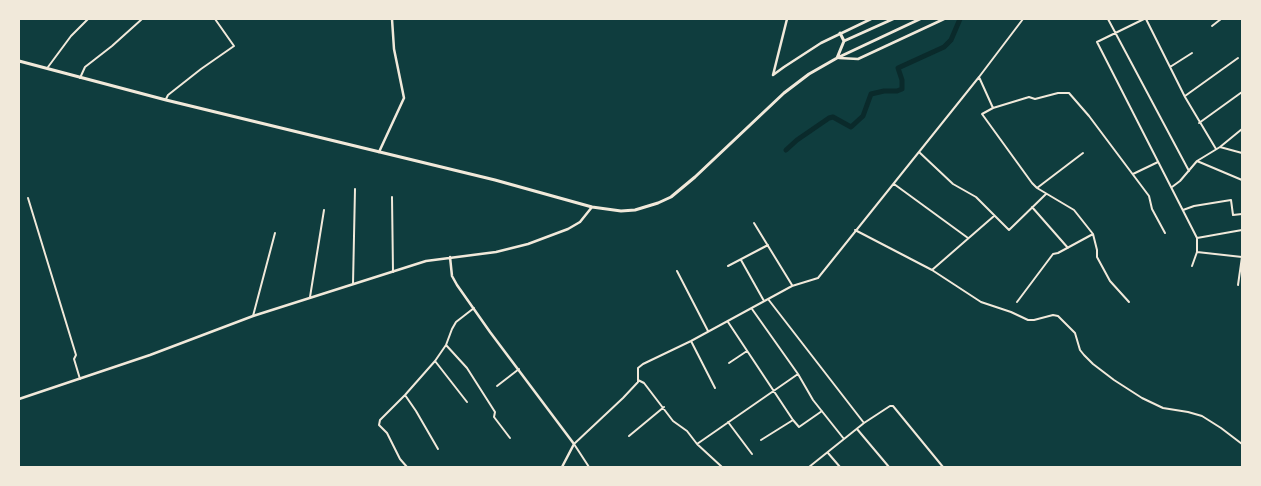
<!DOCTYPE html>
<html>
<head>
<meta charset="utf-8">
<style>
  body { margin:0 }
  #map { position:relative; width:1261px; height:486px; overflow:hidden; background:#0f3d3e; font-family:Mulish,sans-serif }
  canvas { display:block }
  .frame { position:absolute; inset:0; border:20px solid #f1e9da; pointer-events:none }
</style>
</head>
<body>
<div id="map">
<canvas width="1261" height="486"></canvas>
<div class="frame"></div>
</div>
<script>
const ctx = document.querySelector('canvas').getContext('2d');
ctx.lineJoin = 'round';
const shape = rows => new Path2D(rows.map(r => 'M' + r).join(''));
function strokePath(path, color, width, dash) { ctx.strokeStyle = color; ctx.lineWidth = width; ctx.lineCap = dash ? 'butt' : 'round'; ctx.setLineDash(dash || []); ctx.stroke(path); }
const canal = shape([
  [786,150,797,140,829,118,833,117,851,127,863,116,871,94,884,91,897,91,902,89,902,80,898,68,944,47,951,40,960,19]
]);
const minor = shape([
  [1108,19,1189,171],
  [1144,19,1097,42,1197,238,1197,252,1192,266],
  [1146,19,1185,97,1216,149],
  [1212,26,1221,19],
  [48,67,71,36,88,19],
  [1170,67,1192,53],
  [979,77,993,108],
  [80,78,85,67,112,46,142,19],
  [1185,96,1238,58],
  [166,99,168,95,201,69,234,46,215,19],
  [1199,123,1242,92],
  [1220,147,1242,153],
  [919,152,953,184,976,197,1009,230,1046,194],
  [1197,161,1242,180],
  [1133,174,1158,162],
  [894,184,968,238],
  [1172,187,1180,181,1197,161,1220,147,1242,129],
  [1037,188,1083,153],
  [392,197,393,272],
  [28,198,76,355,74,359,80,379],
  [1032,207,1068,248],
  [1183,210,1194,206,1231,200,1233,215,1242,214],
  [754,223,792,285],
  [855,230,932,270,981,302,1011,312,1028,320,1034,320,1053,315,1058,316,1075,333,1080,350,1084,355,1093,364,1114,380,1142,398,1163,408,1188,412,1202,416,1221,428,1242,444],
  [1197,238,1242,230],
  [1197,252,1242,257],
  [741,260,764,301],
  [728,266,768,245],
  [932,270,994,216],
  [677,271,708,331],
  [353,284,355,189],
  [1238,285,1242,257],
  [310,297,324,210],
  [768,299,864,423],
  [1017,302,1053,254,1058,253,1093,234],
  [1129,302,1110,281,1097,257,1097,250,1093,234,1074,210,1037,188,1032,183,982,114,993,108,1029,97,1035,99,1058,93,1069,93,1089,116,1149,196,1152,209,1165,233],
  [752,309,798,374,813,400,844,439],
  [253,316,275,233],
  [728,322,793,420,799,427,822,411],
  [691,341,715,388],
  [446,345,467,368,495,412,494,417,510,438],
  [435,361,467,402],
  [729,363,747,351],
  [638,380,644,383,673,421,687,431,697,444,722,467],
  [497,386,519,369],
  [405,395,416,411,438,449],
  [728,422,752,454],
  [857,429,889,467],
  [629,436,664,407],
  [761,440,793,420],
  [697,444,798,374],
  [828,453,840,467],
  [407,467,400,459,387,433,379,425,380,420,405,395,435,361,446,345,452,329,456,322,474,308],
  [589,467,574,444,623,398,638,382,638,368,643,364,691,341,792,286,818,278,979,77,1023,19],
  [809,467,864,423,890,406,893,406,943,467]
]);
const tertiary = shape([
  [839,58,858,59,944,19],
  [773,75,784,67,821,43,871,19],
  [773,75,787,19],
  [379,152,404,98,394,49,392,19],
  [450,257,452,276,457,285,490,332,574,444,562,467],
  [19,399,150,355,253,316,426,261,496,252,528,244,568,229,580,222,592,207]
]);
const trunk = shape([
  [840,33,844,41],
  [837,58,844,41,893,19],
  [19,61,166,100,495,180,592,207,621,211,635,210,658,203,671,197,695,177,784,93,809,74,837,58,920,19]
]);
strokePath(canal, '#0a2a2b', 5);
strokePath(minor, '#f1e9da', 2);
strokePath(tertiary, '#f1e9da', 2.5);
strokePath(trunk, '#f1e9da', 3);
</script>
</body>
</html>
